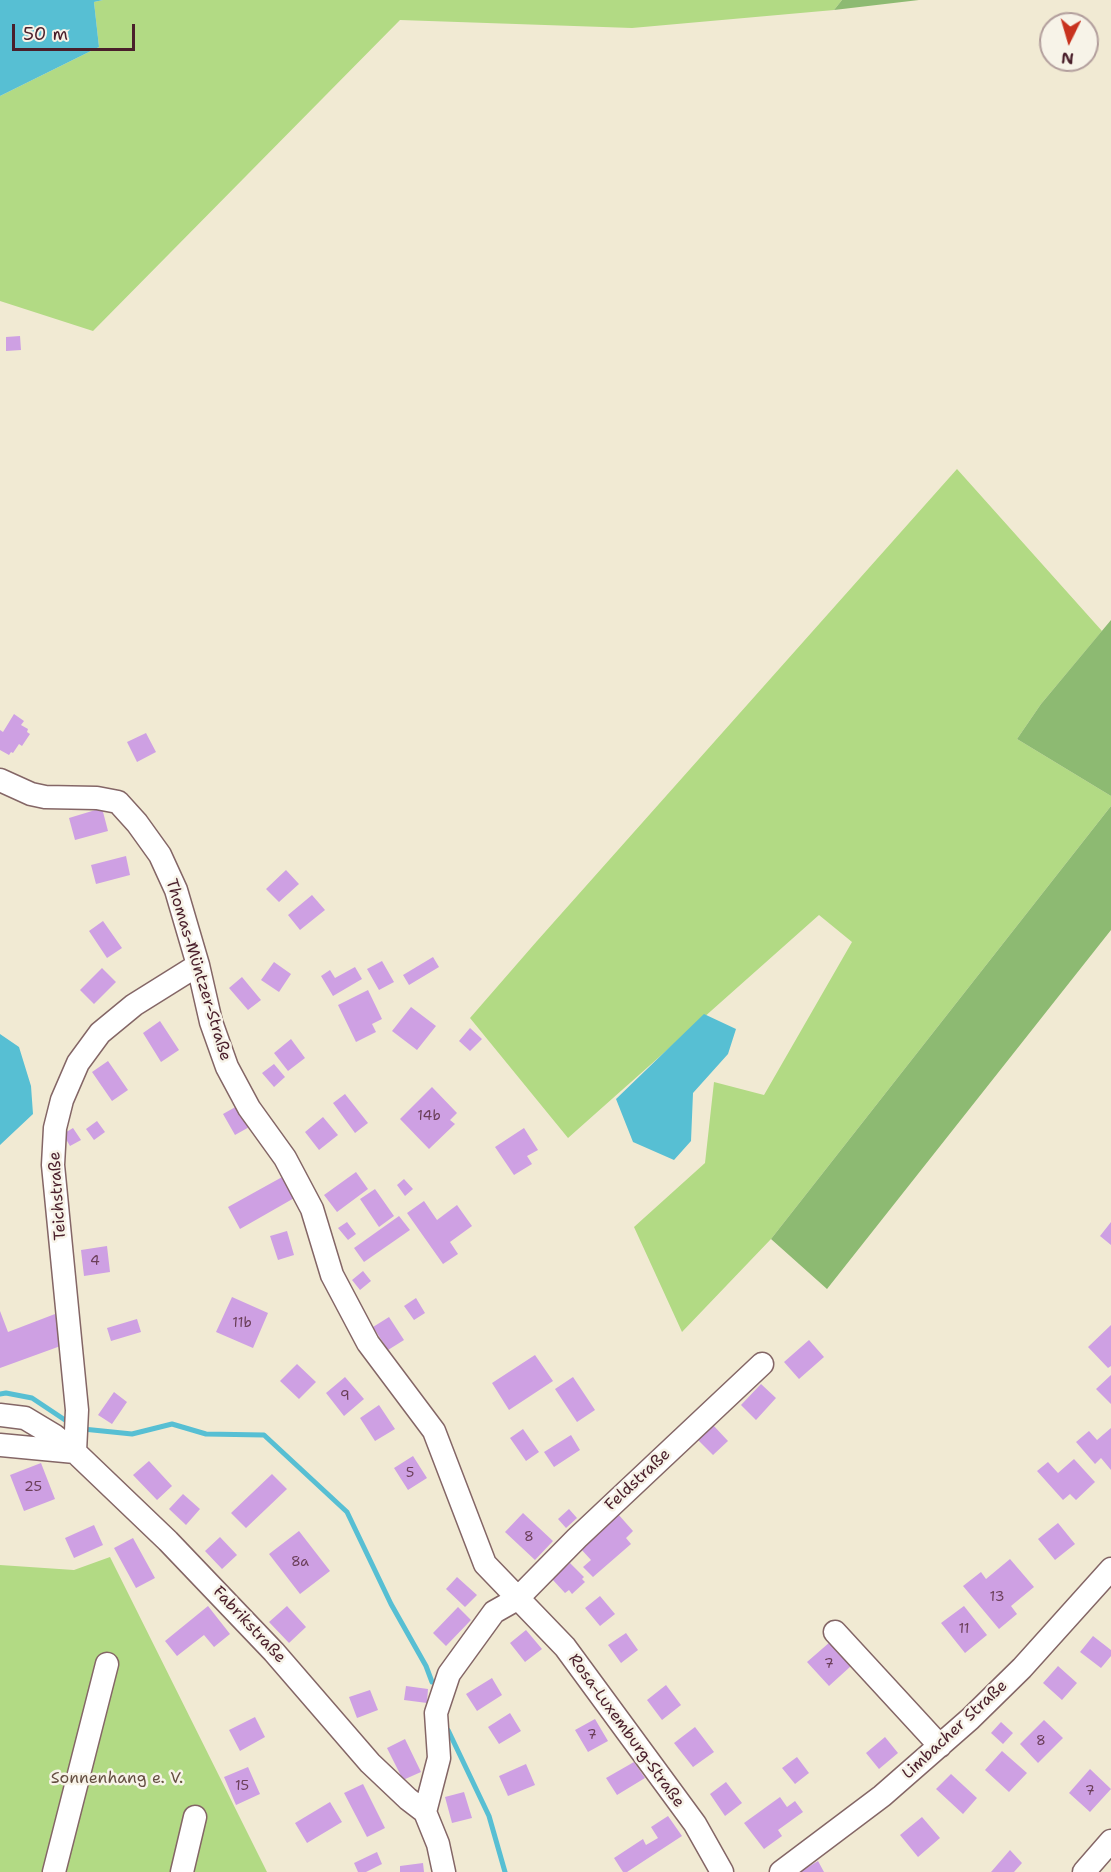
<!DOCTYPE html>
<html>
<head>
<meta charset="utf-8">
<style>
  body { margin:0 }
  #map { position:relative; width:1111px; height:1872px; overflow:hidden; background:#f1ead3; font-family:"Shantell Sans",sans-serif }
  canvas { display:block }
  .north { position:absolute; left:1039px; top:12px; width:60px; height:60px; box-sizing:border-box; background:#f7f3e8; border:2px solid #b29e9c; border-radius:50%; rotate:185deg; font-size:16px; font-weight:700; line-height:24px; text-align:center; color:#4a1f2b }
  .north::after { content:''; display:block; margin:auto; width:21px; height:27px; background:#c8321e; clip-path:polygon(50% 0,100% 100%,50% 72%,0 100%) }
  .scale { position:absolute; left:12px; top:24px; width:123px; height:27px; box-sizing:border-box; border:3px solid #4a1f2b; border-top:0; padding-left:8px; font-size:18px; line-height:21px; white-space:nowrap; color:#4a1f2b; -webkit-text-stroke:4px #f7f3e8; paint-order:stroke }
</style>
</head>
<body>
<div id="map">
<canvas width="1111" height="1872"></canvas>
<div class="north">N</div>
<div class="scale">50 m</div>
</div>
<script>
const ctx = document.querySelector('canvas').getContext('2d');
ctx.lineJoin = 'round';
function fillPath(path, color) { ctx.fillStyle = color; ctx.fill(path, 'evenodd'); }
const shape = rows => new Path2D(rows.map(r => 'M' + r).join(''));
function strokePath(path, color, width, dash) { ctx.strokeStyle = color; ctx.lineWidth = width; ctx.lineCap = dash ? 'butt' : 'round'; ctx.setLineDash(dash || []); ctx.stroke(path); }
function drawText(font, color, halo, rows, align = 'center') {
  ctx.font = font + ' "Shantell Sans",sans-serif'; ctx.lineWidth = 5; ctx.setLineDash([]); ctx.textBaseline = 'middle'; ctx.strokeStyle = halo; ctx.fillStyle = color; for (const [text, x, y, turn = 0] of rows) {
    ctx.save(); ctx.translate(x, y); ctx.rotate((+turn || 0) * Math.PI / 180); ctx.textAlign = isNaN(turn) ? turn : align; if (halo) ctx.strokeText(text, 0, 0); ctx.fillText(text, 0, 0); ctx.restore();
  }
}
const green = shape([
  [103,0,842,0,834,10,632,28,400,20,93,331,0,301,0,96,99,47,94,2],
  [957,469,1102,631,1041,704,1017,739,1111,796,1111,806,771,1239,682,1332,634,1227,705,1163,714,1082,764,1095,852,942,819,915,568,1138,470,1018,537,941],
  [110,1557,267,1872,0,1872,0,1565,74,1570]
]);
const forest = shape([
  [842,0,919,0,834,10],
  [1111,620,1111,796,1017,739,1041,704],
  [1111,806,1111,930,827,1289,771,1239]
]);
const water = shape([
  [0,0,103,0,94,2,99,47,0,96],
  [704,1014,736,1029,728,1054,693,1093,691,1141,674,1160,633,1142,616,1099],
  [0,1034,19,1047,31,1086,33,1114,0,1145]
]);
const stream = shape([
  [0,1394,6,1393,32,1398,71,1424],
  [83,1429,132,1434,172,1424,206,1434,264,1435,347,1512,391,1604,426,1666,432,1682],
  [448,1730,489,1816,505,1872]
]);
const building = shape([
  [20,336,21,350,6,351,6,337],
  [14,714,24,721,21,725,28,729,27,732,30,734,22,746,19,744,13,753,11,752,9,755,0,750,0,730,3,732],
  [146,733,156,752,137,762,127,742],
  [102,808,108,831,75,840,69,818],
  [126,856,130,875,96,884,91,865],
  [286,870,299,884,279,902,266,889],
  [312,895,325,910,300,930,288,915],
  [103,921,122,948,107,958,89,931],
  [433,957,439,967,409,985,403,975],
  [382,961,394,982,379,990,367,969],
  [274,962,291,974,279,992,261,980],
  [355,967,362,979,333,996,321,976,330,970,335,978],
  [102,968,116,982,94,1004,80,990],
  [242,977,261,1000,248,1010,229,988],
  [368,990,382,1019,372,1024,376,1032,356,1042,338,1005],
  [411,1007,436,1026,417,1050,392,1031],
  [160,1021,179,1050,161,1062,143,1033],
  [470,1028,482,1039,470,1051,459,1041],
  [291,1039,305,1058,288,1071,274,1053],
  [108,1061,128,1090,112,1101,92,1072],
  [274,1064,285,1077,274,1087,262,1073],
  [432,1087,457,1113,450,1120,455,1124,429,1149,400,1119],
  [345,1094,368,1123,355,1133,333,1103],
  [239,1105,251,1126,235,1135,223,1114],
  [323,1117,338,1135,319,1150,305,1132],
  [97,1121,105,1132,94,1140,86,1129],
  [73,1128,81,1140,70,1146,63,1134],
  [524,1128,538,1150,527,1156,532,1164,514,1175,495,1147],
  [356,1172,368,1189,337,1212,324,1195],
  [284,1176,296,1197,240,1229,228,1207],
  [404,1179,413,1189,405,1196,397,1185],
  [375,1189,394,1216,379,1227,360,1199],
  [424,1201,437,1220,457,1205,472,1226,450,1242,458,1254,443,1264,407,1213],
  [399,1216,410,1230,364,1262,354,1248],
  [347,1222,356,1234,348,1240,338,1228],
  [1111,1222,1111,1245,1100,1236],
  [287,1231,294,1255,278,1260,270,1236],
  [107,1246,110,1272,84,1276,81,1250],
  [363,1271,371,1281,360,1290,352,1280],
  [232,1297,268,1313,253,1348,216,1332],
  [416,1298,425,1313,414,1320,404,1306],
  [0,1311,8,1332,55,1314,66,1344,0,1368],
  [389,1317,404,1340,388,1350,373,1327],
  [137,1319,141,1332,111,1341,107,1328],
  [1111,1325,1111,1366,1108,1368,1088,1347],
  [809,1340,824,1357,799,1379,784,1362],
  [535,1355,553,1381,509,1410,492,1383],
  [297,1364,316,1382,299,1399,280,1381],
  [1111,1375,1111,1404,1096,1389],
  [345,1377,364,1399,344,1416,326,1393],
  [573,1377,595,1410,577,1422,555,1389],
  [761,1384,776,1398,756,1420,741,1405],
  [114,1392,127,1402,112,1424,98,1415],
  [379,1405,395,1429,375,1441,360,1418],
  [713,1425,728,1441,713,1455,697,1439],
  [1111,1428,1111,1470,1101,1458,1095,1464,1076,1442,1089,1431,1097,1440],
  [523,1429,539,1452,526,1461,510,1438],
  [571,1435,580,1450,554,1467,544,1452],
  [413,1456,427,1478,408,1490,394,1468],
  [1074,1459,1095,1482,1076,1500,1070,1494,1063,1500,1037,1471,1048,1462,1058,1473],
  [149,1461,172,1486,157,1500,133,1475],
  [41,1463,55,1499,24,1511,10,1475],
  [272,1474,287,1489,246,1528,231,1513],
  [183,1494,200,1509,186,1525,169,1509],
  [569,1509,577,1518,566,1528,558,1519],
  [523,1513,553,1541,535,1560,505,1532],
  [618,1514,633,1531,626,1538,631,1544,593,1577,583,1567,591,1560,580,1548],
  [1058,1523,1075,1544,1055,1560,1038,1539],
  [94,1525,103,1545,74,1558,65,1538],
  [299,1531,330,1571,300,1594,269,1554],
  [220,1537,237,1555,222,1569,205,1551],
  [133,1538,155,1578,136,1588,114,1548],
  [1010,1559,1034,1587,1011,1606,1017,1614,999,1629,963,1586,981,1572,986,1579],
  [570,1563,584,1577,582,1579,585,1582,572,1594,569,1590,565,1593,552,1579],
  [457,1577,477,1595,465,1607,446,1589],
  [600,1596,615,1614,600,1626,585,1608],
  [208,1606,230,1634,214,1647,204,1635,177,1656,165,1641],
  [287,1606,306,1627,289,1643,269,1622],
  [964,1606,987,1635,965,1653,941,1623],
  [458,1607,471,1620,446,1646,433,1633],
  [526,1630,542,1649,525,1662,510,1643],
  [626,1633,638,1650,621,1663,608,1645],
  [1093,1636,1111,1650,1111,1656,1101,1668,1080,1652],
  [830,1642,851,1666,829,1686,807,1662],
  [1058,1666,1077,1683,1062,1700,1043,1683],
  [492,1678,502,1695,477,1711,466,1694],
  [666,1685,681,1705,662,1720,647,1700],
  [406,1686,428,1689,427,1703,404,1700],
  [370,1690,378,1710,357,1718,349,1697],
  [510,1713,521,1731,499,1744,488,1727],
  [255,1717,265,1737,240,1751,229,1730],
  [595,1719,608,1741,588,1752,575,1730],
  [1044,1720,1063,1738,1038,1763,1020,1744],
  [1001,1722,1013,1733,1003,1744,991,1733],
  [695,1727,714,1752,693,1767,674,1743],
  [885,1737,898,1753,879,1769,866,1753],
  [405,1739,421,1772,403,1780,387,1748],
  [1002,1751,1027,1773,1009,1792,985,1770],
  [797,1757,809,1773,795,1784,782,1768],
  [634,1762,645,1778,617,1795,606,1778],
  [526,1764,535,1785,508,1796,499,1776],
  [248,1767,260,1794,236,1805,224,1777],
  [1090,1769,1111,1789,1090,1812,1069,1793],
  [951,1774,977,1798,963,1814,936,1789],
  [726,1782,742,1803,725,1816,710,1794],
  [363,1784,385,1828,367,1837,344,1793],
  [464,1792,472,1818,452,1823,445,1797],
  [780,1797,787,1807,795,1801,803,1812,778,1830,782,1836,764,1849,744,1823],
  [330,1802,342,1822,307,1843,295,1823],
  [668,1816,682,1836,627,1872,623,1872,614,1858,643,1839,646,1845,658,1838,651,1827],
  [922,1817,940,1838,918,1857,900,1835],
  [1010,1850,1022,1863,1014,1872,991,1872],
  [377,1852,382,1864,366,1872,358,1872,354,1863],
  [818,1861,824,1872,800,1872],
  [423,1863,424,1872,400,1872,400,1866]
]);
const minor = shape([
  [0,780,31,794,45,797,97,798,118,802,137,823,160,855,176,890,198,965,211,1022,227,1067,249,1108,285,1158,312,1209,332,1275,368,1343,434,1431,485,1564,565,1647,695,1824,722,1872],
  [0,1415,25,1418,55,1436,75,1452,168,1541,274,1652,370,1763,408,1799,425,1812,438,1844,444,1872],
  [0,1445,75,1452],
  [75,1452,77,1410,53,1165,55,1128,62,1100,78,1063,100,1033,134,1005,198,965],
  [835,1632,940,1746],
  [425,1812,439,1758,436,1713,449,1674,494,1612,517,1599,577,1538,762,1364],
  [54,1872,107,1664],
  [182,1872,195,1817],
  [781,1872,882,1796,970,1719,1022,1668,1111,1569],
  [1084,1872,1111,1841]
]);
const numberNames = [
  ["14b",429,1116],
  ["4",95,1261],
  ["11b",242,1323],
  ["9",345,1396],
  ["5",410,1473],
  ["25",33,1487],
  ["8",529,1537],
  ["8a",300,1562],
  ["13",997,1597],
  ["11",964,1629],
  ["7",829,1664],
  ["7",592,1735],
  ["8",1041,1741],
  ["15",242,1786],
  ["7",1090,1791]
];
const streetNames = [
  ["Thomas-Müntzer-Straße",198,970,73],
  ["Teichstraße",58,1196,-94],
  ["Feldstraße",638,1480,-43],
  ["Fabrikstraße",249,1625,47],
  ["Limbacher Straße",955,1730,-43],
  ["Rosa-Luxemburg-Straße",626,1731,54]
];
const parkNames = [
  ["Sonnenhang e. V.",117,1779]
];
fillPath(green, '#b2da84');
fillPath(forest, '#8dba72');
fillPath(water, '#57bfd3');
strokePath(stream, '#57bfd3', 5);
fillPath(building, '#cea0e3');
strokePath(minor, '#846666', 25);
strokePath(minor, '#fff', 22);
drawText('14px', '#6b3f59', null, numberNames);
drawText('16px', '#4a1f2b', '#f7f3e8', streetNames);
drawText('16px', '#644e41', '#f7f3e8', parkNames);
</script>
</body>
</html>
